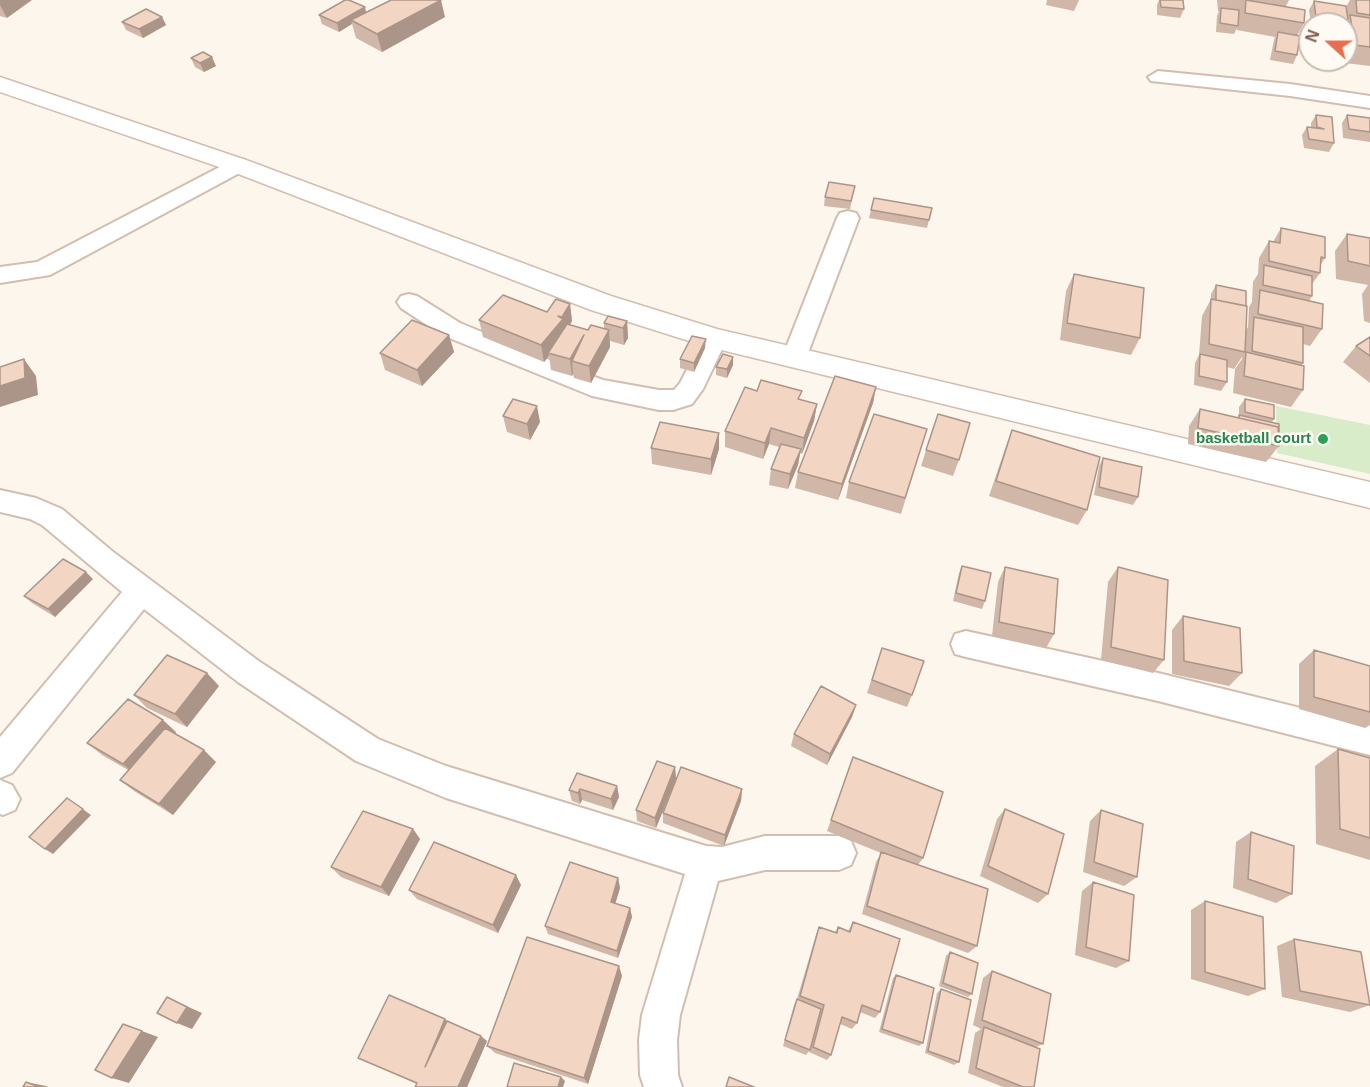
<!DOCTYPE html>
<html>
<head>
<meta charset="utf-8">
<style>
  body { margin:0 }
  #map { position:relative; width:1370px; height:1087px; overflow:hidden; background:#fdf6ec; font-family:Arial,sans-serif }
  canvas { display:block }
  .north { position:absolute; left:1298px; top:12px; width:60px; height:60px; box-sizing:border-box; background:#fffaf3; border:2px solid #cabbb1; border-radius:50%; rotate:291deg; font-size:16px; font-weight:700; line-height:24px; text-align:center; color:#7a5c4d }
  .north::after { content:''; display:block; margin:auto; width:21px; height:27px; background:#e76f51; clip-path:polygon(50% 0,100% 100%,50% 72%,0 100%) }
</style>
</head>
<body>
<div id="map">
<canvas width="1370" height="1087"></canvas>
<div class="north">N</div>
</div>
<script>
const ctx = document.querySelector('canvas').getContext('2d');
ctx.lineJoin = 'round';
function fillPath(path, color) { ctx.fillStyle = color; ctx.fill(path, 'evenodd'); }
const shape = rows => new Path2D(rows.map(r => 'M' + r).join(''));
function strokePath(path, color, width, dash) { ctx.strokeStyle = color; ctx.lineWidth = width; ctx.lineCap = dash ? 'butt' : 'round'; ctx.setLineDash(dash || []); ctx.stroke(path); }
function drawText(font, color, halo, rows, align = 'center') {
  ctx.font = font + ' Arial,sans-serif'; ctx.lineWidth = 5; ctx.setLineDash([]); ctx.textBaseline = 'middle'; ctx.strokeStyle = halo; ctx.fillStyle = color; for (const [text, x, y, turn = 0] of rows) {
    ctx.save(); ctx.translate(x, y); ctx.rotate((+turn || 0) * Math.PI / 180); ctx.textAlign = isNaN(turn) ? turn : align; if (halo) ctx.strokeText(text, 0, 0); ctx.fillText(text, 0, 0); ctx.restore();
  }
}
const green = shape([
  [1276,406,1370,425,1370,474,1277,453]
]);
const minor = shape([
  [1158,71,1290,84,1370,96,1370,108,1290,96,1151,81,1148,77,1158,71],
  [237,158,245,160,248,165,245,170,50,275,0,283,0,267,37,262,237,158],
  [848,211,856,213,859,218,806,358,803,364,794,367,785,364,782,358,837,218,840,213,848,211],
  [409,294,417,296,460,323,562,365,603,380,659,390,674,390,680,383,706,333,715,330,724,333,727,339,703,389,692,404,673,410,659,410,592,396,442,335,401,308,397,302,401,296,409,294],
  [0,490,36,498,62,509,112,551,260,662,378,739,446,766,706,846,722,847,765,836,839,836,851,841,856,853,851,865,839,870,765,870,718,881,680,1015,677,1040,678,1075,682,1087,644,1087,640,1075,639,1040,642,1015,685,874,446,798,356,761,238,682,144,609,12,773,0,778,0,737,122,592,42,525,30,519,0,512,0,490],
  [966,631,1158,673,1370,725,1370,755,1158,701,966,657,955,654,951,644,955,634,966,631],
  [0,780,12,785,20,799,15,810,3,815,0,814,0,780]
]);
const tertiary = shape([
  [0,77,246,160,611,296,717,329,1370,482,1370,508,705,346,591,310,228,170,0,92,0,77]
]);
const wall = shape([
  [0,0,7,18,0,16],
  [1047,0,1079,0,1074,11,1046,5],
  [1159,0,1183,0,1184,9,1180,18,1157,15,1157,5],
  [1217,0,1289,0,1286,6,1304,23,1297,36,1297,55,1293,64,1270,60,1274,40,1275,37,1237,30,1237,28,1234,34,1216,32,1217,16,1219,11,1218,11],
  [1350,0,1370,0,1370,66,1345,63,1346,24,1311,24,1309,10,1314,1,1346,7],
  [366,13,445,17,382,52,356,38,352,24,339,32,322,24,319,15],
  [162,17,166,25,143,38,126,30,122,22],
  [191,58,216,66,204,72,195,67],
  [1316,115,1334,143,1329,152,1304,148,1302,135,1307,127,1311,127,1311,123],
  [1347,115,1370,118,1370,142,1343,138,1342,123],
  [855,186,850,209,824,206,825,197],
  [932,208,927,228,869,218,871,210],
  [1281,228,1325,258,1321,264,1320,273,1312,284,1312,296,1309,301,1322,329,1310,346,1303,344,1303,363,1302,365,1303,390,1291,407,1233,393,1235,369,1242,359,1242,357,1234,369,1227,367,1227,382,1221,391,1194,385,1195,363,1199,355,1202,316,1211,299,1211,294,1216,285,1246,330,1248,327,1249,307,1252,302,1253,282,1258,274,1259,258,1269,241,1273,242],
  [1347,234,1370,238,1370,323,1364,321,1362,294,1368,285,1336,279,1335,251],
  [1074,274,1140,338,1131,355,1060,340,1066,291],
  [570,304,572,321,570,325,588,330,604,329,604,323,627,321,628,338,624,345,610,341,610,347,591,383,574,378,573,374,572,376,551,370,549,356,544,362,483,337,479,320,547,312],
  [449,335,454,352,422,386,385,370,380,353],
  [1370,337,1370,383,1343,362,1356,346],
  [705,348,694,372,680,368,680,359],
  [733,357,733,365,727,378,716,375,716,367],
  [876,387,873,403,838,500,795,488,798,472],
  [757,391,801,400,817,404,814,421,802,454,800,453,798,465,788,489,769,485,771,469,779,447,769,444,763,459,725,447,725,431],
  [1245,399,1274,419,1272,422,1279,446,1266,462,1188,444,1189,426,1200,409,1237,418,1239,415,1239,407],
  [938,414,959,460,953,476,921,466],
  [503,416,540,422,530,440,507,432],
  [927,429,901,514,846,498,849,482],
  [1012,430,1087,510,1078,525,989,496,1006,446],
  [719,433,719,449,711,475,652,464,651,448],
  [1103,458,1138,497,1133,505,1094,495,1099,466],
  [962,566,985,601,982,609,953,601,959,573],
  [1005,567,1054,634,1046,648,992,636,998,582],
  [1118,567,1164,660,1153,673,1101,660,1108,582],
  [93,579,55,617,32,603,24,596],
  [1183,616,1242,673,1229,686,1172,674,1172,630],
  [882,648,912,695,907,707,867,693],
  [1314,650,1370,666,1370,725,1365,728,1299,709,1299,664],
  [219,686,187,727,147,708,134,695],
  [856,705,852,717,827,765,791,746,794,734],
  [176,732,175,733,216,762,173,815,134,791,120,780,128,770,102,755,87,743],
  [1338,749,1370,758,1370,860,1316,844,1315,766],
  [853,757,923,858,918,865,977,946,968,953,862,914,876,862,881,853,827,831],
  [675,767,676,779,656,828,637,821,636,810],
  [617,786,619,797,613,810,582,800,580,804,572,801,569,790],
  [742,789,741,801,724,846,663,823,663,813],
  [1005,809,1048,894,1038,903,980,876,997,819],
  [1101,810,1137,877,1124,886,1083,872,1090,821],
  [413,829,420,839,389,896,341,877,331,867],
  [1251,832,1292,894,1276,903,1233,888,1236,842],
  [618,878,620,888,615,904,630,908,632,917,618,958,548,934,545,926],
  [1093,882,1129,961,1116,968,1075,955,1082,891],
  [521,885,498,933,417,899,409,890],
  [1205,901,1265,989,1248,996,1191,979,1191,910],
  [853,922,880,1012,875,1018,860,1012,857,1023,852,1029,840,1024,831,1055,827,1060,809,1052,812,1041,810,1050,806,1055,783,1046,794,1005,797,999,816,935,819,927,835,932,838,927,848,931],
  [1294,939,1370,1005,1350,1012,1282,997,1277,946],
  [950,952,972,994,968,997,939,986,946,956],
  [992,971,1043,1044,1036,1047,1034,1087,1003,1087,968,1073,975,1033,981,1029,973,1025,983,978],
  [896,975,923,1043,919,1046,879,1032,893,978],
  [622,976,588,1084,495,1053,487,1046],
  [941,989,959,1062,954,1065,925,1053,937,993],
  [447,1021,487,1041,467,1087,415,1087,417,1084,358,1058]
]);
const shadedWall = shape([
  [0,0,32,0,7,18,0,5],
  [441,0,445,17,382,52,377,34],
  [365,7,367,16,351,20,352,24,339,32,337,23],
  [162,17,166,25,143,38,139,29],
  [212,57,216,66,204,72,200,63],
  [570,304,572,321,565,333,548,353,549,356,544,362,541,345,562,320,562,317],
  [627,321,628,338,624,345,623,328],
  [609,330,610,347,591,383,589,366],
  [449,335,454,352,422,386,417,370],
  [584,335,572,361,573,374,572,376,570,359],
  [706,339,705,348,694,372,694,363],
  [733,357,733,365,727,378,727,369],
  [24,359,36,376,38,395,0,407,0,386],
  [876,387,873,403,838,500,842,484],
  [817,404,814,421,802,454,804,438],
  [537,406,540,422,530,440,527,424],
  [771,428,769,444,763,459,765,443],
  [719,433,719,449,711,475,711,459],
  [801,449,798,465,788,489,790,474],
  [86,572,93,579,55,617,48,609],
  [207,673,219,686,187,727,175,714],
  [856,705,852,717,827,765,830,754],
  [163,720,176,732,137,776,123,764],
  [204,750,216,762,173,815,159,804],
  [675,767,676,779,656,828,655,818],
  [617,786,619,797,613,810,611,799],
  [580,789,582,800,580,804,578,793],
  [742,789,741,801,724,846,725,835],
  [67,798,91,815,53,854,45,849],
  [413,829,420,839,389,896,381,887],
  [516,875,521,885,498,933,493,925],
  [618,878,620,888,613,911,611,902],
  [630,908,632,917,618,958,617,951],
  [619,966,622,976,588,1084,584,1078],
  [182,1004,202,1013,192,1029,177,1023],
  [445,1019,452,1025,425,1067],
  [123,1024,158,1037,129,1083,112,1078],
  [481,1036,487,1041,467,1087,458,1087],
  [561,1077,565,1081,563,1087,558,1087],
  [26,1082,46,1086,48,1087,39,1087]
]);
const building = shape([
  [345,0,349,0,365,7,337,23,319,15,345,0],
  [391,0,441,0,377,34,351,20,391,0],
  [1160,0,1183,0,1184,9,1161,7,1160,0],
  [1246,0,1305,10,1304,23,1245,13,1246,0],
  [1356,0,1370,0,1370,15,1357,13,1356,0],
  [1314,1,1346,6,1348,20,1347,22,1316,17,1314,1],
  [1221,8,1239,10,1238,26,1220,23,1221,8],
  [146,9,162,17,139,29,122,22,146,9],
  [1350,15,1370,18,1370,47,1355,45,1350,15],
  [1278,32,1300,36,1297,55,1275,51,1278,32],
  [203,52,212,57,200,63,191,58,203,52],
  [1316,115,1332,117,1334,143,1309,139,1307,127,1324,129,1317,127,1316,115],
  [1347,115,1370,118,1370,132,1349,129,1347,115],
  [829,182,855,186,851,201,825,197,829,182],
  [874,198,932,208,929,220,871,210,874,198],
  [1281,228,1325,237,1325,258,1321,257,1320,273,1269,261,1269,241,1280,243,1281,228],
  [1347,234,1370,238,1370,266,1348,261,1347,234],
  [1264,265,1312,276,1312,296,1263,285,1264,265],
  [1074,274,1144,288,1140,338,1067,323,1074,274],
  [1216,285,1246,291,1246,306,1216,300,1216,285],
  [1260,290,1323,304,1322,329,1258,314,1260,290],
  [503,295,547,312,556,299,570,304,562,317,558,316,563,319,541,345,479,320,503,295],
  [1211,299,1247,306,1245,352,1209,344,1211,299],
  [608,316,627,321,623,328,604,323,608,316],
  [1254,317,1303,327,1303,363,1252,351,1254,317],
  [412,320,449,335,417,370,380,353,412,320],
  [567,324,588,330,591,325,609,330,589,366,572,361,584,335,570,359,548,353,567,324],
  [692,336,706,339,694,363,680,359,692,336],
  [1370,337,1370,356,1356,346,1370,337],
  [1246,352,1304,366,1303,390,1244,376,1246,352],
  [723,354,733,357,727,369,716,367,723,354],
  [1200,354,1227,360,1227,382,1199,376,1200,354],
  [24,359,25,378,0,386,0,367,24,359],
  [835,376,876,387,842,484,798,472,835,376],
  [761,380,802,391,798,399,817,404,804,438,771,428,765,443,725,431,745,387,757,391,761,380],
  [513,399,537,406,527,424,503,416,513,399],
  [1245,399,1274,405,1274,419,1245,412,1245,399],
  [1200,409,1278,427,1279,446,1198,428,1200,409],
  [874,414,927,429,905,498,849,482,874,414],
  [938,414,970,423,959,460,926,450,938,414],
  [1239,415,1279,424,1279,434,1278,427,1239,418,1239,415],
  [660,422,719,433,711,459,651,448,660,422],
  [1012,430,1100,457,1087,510,996,481,1012,430],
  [781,444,801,449,790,474,771,469,781,444],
  [1103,458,1142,467,1138,497,1099,487,1103,458],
  [63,559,86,572,48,609,24,596,63,559],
  [962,566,991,573,985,601,956,593,962,566],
  [1005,567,1058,579,1054,634,999,622,1005,567],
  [1118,567,1168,580,1164,660,1111,647,1118,567],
  [1183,616,1240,628,1242,673,1184,661,1183,616],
  [882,648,924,661,912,695,872,680,882,648],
  [1314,650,1370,666,1370,712,1314,697,1314,650],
  [167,655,207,673,175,714,134,695,167,655],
  [821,686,856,705,830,754,794,734,821,686],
  [128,699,163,720,123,764,87,743,128,699],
  [165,728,204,750,159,804,120,780,165,728],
  [1338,749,1370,758,1370,838,1340,829,1338,749],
  [853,757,943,792,923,858,831,820,853,757],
  [657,761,675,767,655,818,636,810,657,761],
  [681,767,742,789,725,835,663,813,681,767],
  [577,773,617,786,611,799,580,789,578,793,569,790,577,773],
  [67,798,83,809,45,849,29,837,67,798],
  [1005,809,1064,834,1048,894,988,866,1005,809],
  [1101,810,1143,824,1137,877,1094,862,1101,810],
  [363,811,413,829,381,887,331,867,363,811],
  [1251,832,1294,846,1292,894,1248,879,1251,832],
  [434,842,516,875,493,925,409,890,434,842],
  [881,852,988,889,977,946,867,906,881,852],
  [570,862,618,878,611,902,630,908,617,951,545,926,570,862],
  [1093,882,1134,895,1129,961,1086,947,1093,882],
  [1205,901,1263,917,1265,989,1205,972,1205,901],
  [853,922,900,939,880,1012,862,1005,857,1023,842,1017,831,1055,813,1047,824,1005,800,996,819,927,837,933,838,927,850,932,853,922],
  [527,937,619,966,584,1078,487,1046,527,937],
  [1294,939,1361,952,1370,1005,1300,991,1294,939],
  [950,952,978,963,972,994,943,983,950,952],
  [992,971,1051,994,1043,1044,982,1020,992,971],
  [896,975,934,988,923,1043,882,1029,896,975],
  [941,989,971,1000,959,1062,928,1051,941,989],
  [389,995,445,1019,425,1067,447,1021,481,1036,458,1087,415,1087,417,1083,358,1058,389,995],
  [167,997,187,1007,177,1023,157,1013,167,997],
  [797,999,821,1009,810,1050,785,1040,797,999],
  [123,1024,142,1031,112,1078,95,1070,123,1024],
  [984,1027,1040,1049,1034,1087,1023,1087,976,1068,984,1027],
  [514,1063,561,1077,558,1087,507,1087,514,1063],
  [729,1077,754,1087,726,1087,729,1077],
  [26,1082,39,1087,23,1087,26,1082]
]);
const markers = [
  [1323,439,6,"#2e9e5b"]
];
const leisureNames = [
  ["basketball court",1311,439]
];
fillPath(green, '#d8ecc9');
strokePath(minor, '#d1beb0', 4);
strokePath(tertiary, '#d1beb0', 3);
fillPath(minor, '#fff');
fillPath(tertiary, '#fff');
fillPath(wall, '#d1b7a8');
fillPath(shadedWall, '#aa9588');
fillPath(building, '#f3d5c3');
strokePath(building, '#aa9588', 1.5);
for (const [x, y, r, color] of markers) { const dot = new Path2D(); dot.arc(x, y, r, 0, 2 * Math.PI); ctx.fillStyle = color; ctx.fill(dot); strokePath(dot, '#fffaf3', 2); }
drawText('bold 15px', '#27864d', '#fffaf3', leisureNames, 'right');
</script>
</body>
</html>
